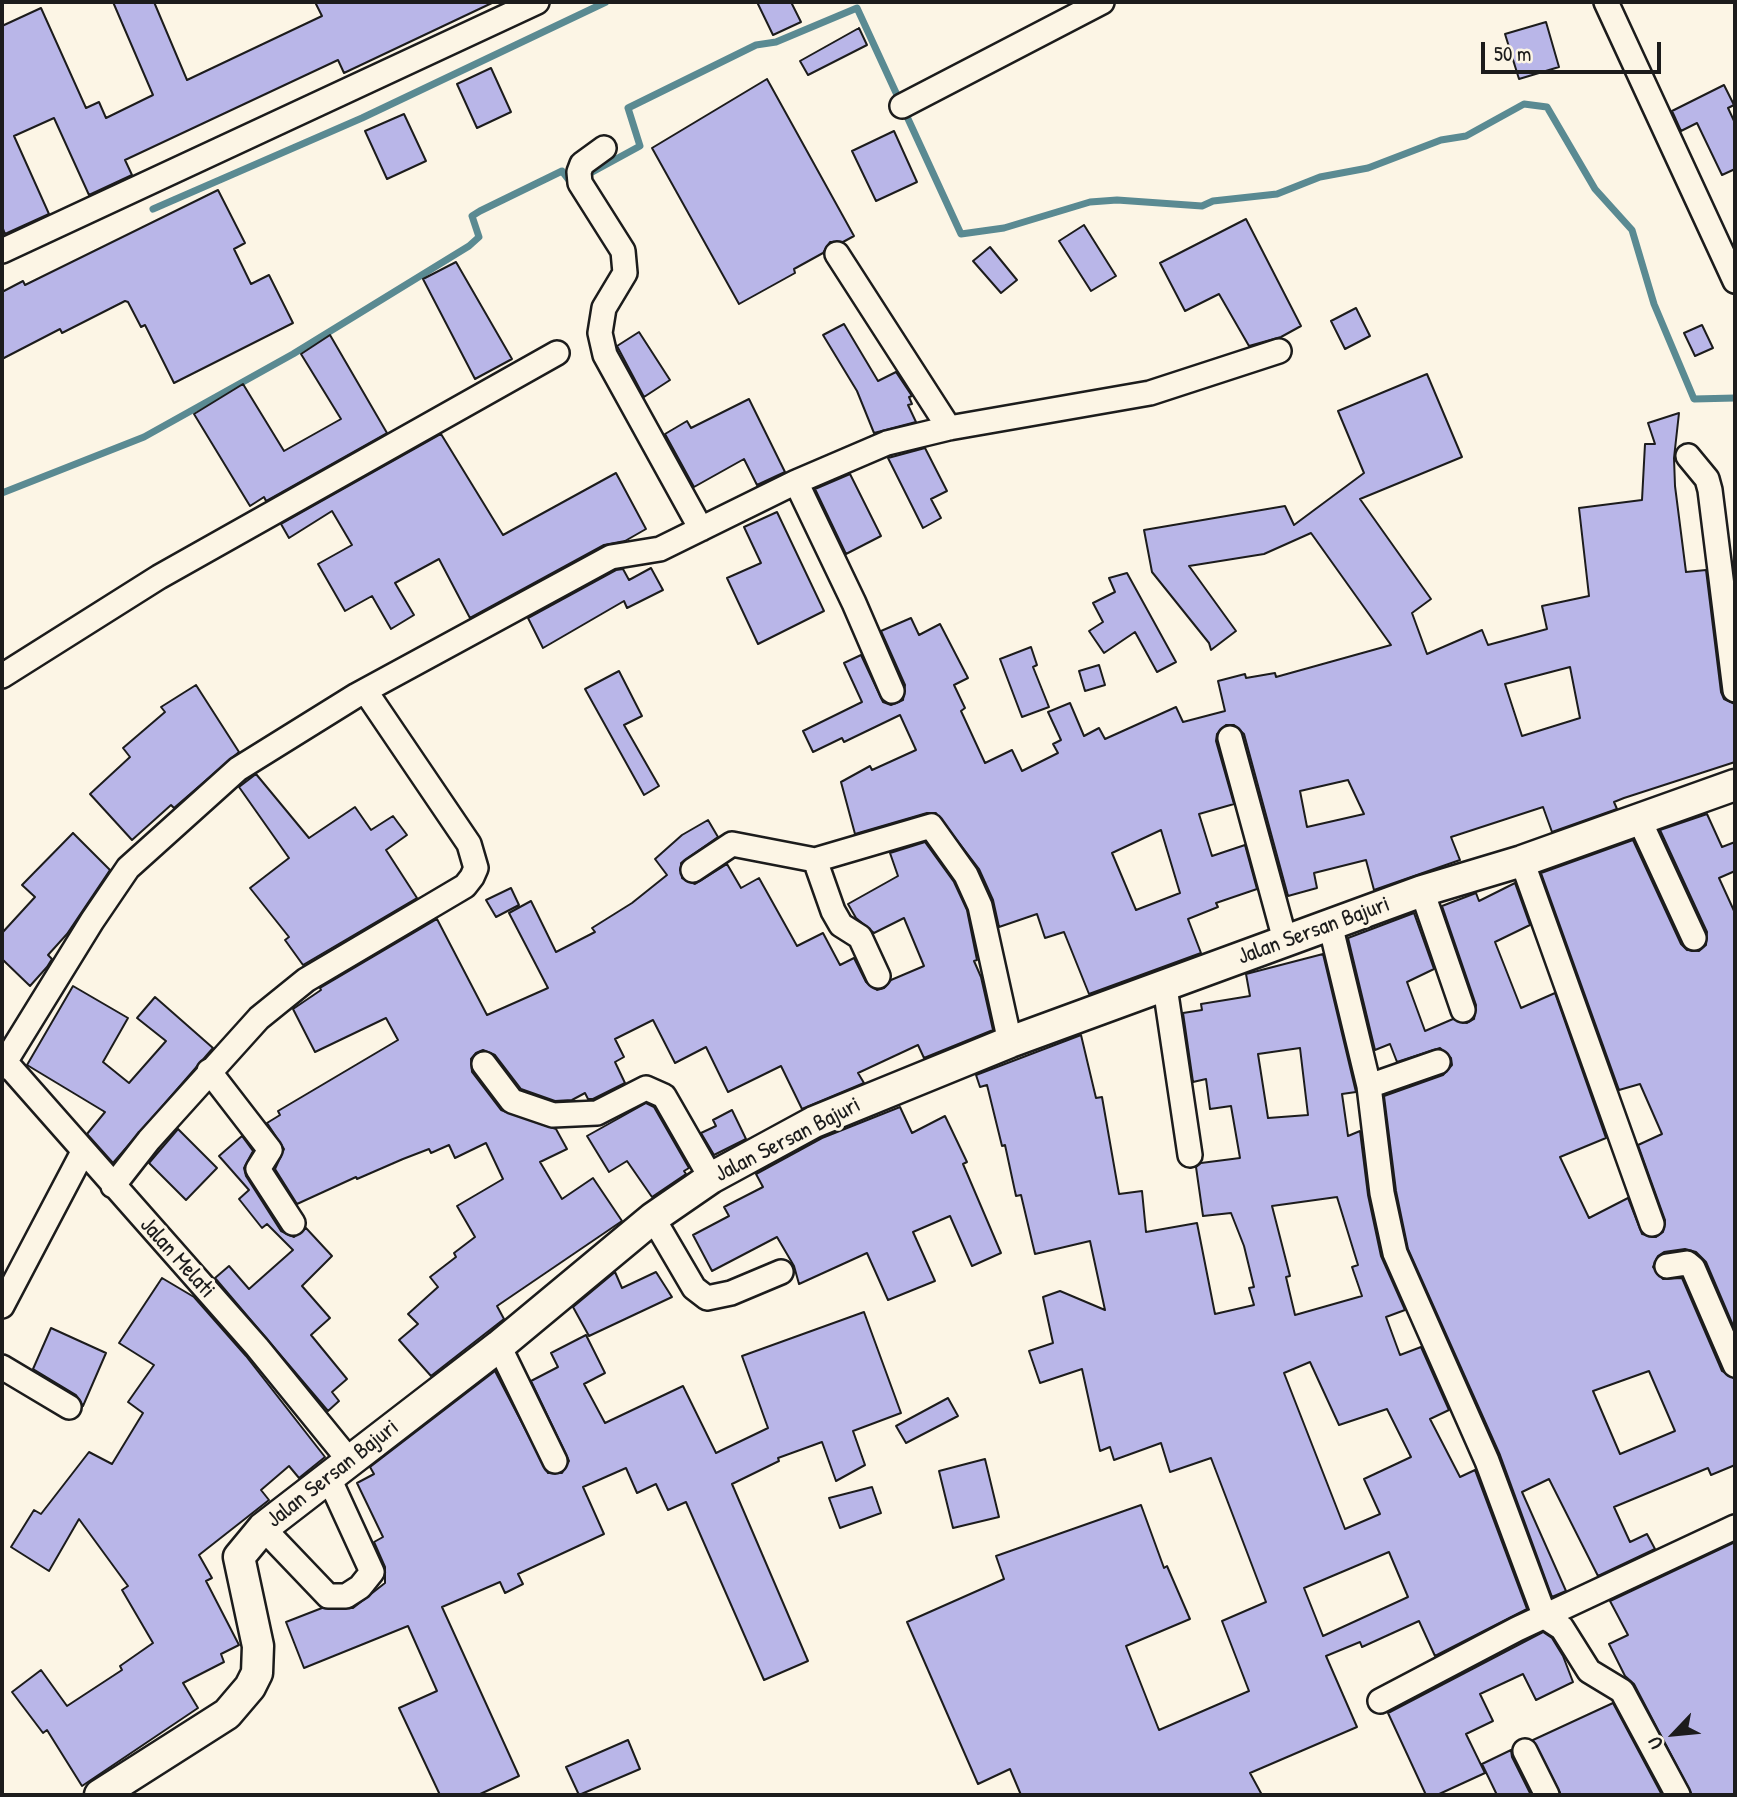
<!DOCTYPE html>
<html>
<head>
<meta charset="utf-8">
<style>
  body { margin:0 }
  #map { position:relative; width:1737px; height:1797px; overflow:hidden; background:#fcf5e5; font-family:"Patrick Hand",sans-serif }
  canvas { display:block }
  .frame { position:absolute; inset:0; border:4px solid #1c1c1c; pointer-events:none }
  .north { position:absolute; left:1639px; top:1699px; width:70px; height:70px; -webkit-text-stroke:5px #fcf5e5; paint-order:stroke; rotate:244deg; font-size:19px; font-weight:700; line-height:28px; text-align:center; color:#1c1c1c }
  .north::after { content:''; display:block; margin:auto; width:24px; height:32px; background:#1c1c1c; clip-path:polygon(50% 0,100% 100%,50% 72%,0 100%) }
  .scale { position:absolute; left:1481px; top:42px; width:180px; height:32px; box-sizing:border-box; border:4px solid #1c1c1c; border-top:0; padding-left:9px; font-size:21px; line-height:24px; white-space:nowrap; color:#1c1c1c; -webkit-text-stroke:5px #fcf5e5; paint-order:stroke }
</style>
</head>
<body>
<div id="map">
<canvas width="1737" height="1797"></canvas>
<div class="frame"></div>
<div class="north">U</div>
<div class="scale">50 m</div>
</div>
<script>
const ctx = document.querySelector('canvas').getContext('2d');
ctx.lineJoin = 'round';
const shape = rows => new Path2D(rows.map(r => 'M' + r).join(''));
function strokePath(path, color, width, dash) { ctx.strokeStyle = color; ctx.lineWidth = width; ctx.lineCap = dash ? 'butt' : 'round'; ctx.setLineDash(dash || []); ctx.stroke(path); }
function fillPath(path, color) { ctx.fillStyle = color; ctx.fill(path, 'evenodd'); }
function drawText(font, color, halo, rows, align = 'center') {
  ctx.font = font + ' "Patrick Hand",sans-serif'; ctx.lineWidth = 6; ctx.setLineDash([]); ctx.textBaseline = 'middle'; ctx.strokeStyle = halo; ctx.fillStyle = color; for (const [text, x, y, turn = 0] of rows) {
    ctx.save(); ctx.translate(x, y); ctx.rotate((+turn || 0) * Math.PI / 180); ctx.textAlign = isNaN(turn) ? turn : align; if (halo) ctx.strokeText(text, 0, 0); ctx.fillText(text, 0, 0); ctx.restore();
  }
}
const stream = shape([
  [585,176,640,146,628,108,756,45,776,42,857,8,961,234,1004,228,1090,202,1117,200,1202,206,1213,201,1277,194,1320,177,1368,168,1441,140,1466,136,1524,104,1547,107,1595,189,1632,230,1654,304,1694,399,1735,398],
  [153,209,362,118,606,2],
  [2,493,144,437,293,354,469,246,479,237,472,216,480,211,562,171,572,184,575,182]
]);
const building = shape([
  [113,2,154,2,187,80,322,16,315,2,494,2,344,73,338,60,125,160,132,175,89,195,54,118,14,136,49,214,5,234,2,226,2,26,41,8,86,108,99,102,106,118,153,95,113,2],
  [757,2,791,2,801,22,773,35,757,2],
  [1546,22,1559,67,1519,79,1505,34,1546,22],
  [859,28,867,45,808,75,800,61,859,28],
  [491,68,511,112,477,128,457,84,491,68],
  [767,79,854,236,843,242,830,242,823,253,794,269,795,273,739,304,652,148,767,79],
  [1724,85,1734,105,1728,108,1735,123,1735,169,1722,175,1697,123,1681,131,1672,111,1724,85],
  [404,114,426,161,387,179,365,131,404,114],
  [894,131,917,182,876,201,852,151,894,131],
  [218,190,245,243,234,249,251,284,269,275,293,323,174,383,145,325,141,327,128,302,125,301,62,333,60,329,2,359,2,292,23,281,25,285,218,190],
  [1246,219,1301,326,1281,337,1249,346,1219,294,1185,311,1160,263,1246,219],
  [1084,225,1116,276,1091,291,1059,241,1084,225],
  [990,247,1017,280,1001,293,973,261,990,247],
  [456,262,512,359,475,379,423,279,456,262],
  [1356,308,1370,336,1345,349,1331,321,1356,308],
  [844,324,878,381,896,372,912,396,909,397,912,404,908,405,916,422,874,433,857,391,823,335,844,324],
  [1702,325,1713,348,1695,356,1684,333,1702,325],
  [639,332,670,380,644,397,617,346,639,332],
  [330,335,387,433,266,501,264,497,250,506,194,414,243,384,284,451,341,419,301,354,330,335],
  [1427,374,1462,457,1360,499,1431,599,1412,613,1427,654,1482,630,1488,645,1547,629,1542,606,1589,596,1579,508,1642,500,1645,444,1655,444,1648,423,1679,413,1674,458,1675,486,1686,572,1706,570,1721,692,1724,699,1735,704,1735,762,1624,798,1614,802,1617,809,1552,832,1543,807,1451,837,1460,860,1374,890,1366,860,1314,873,1317,888,1288,896,1244,734,1234,725,1226,725,1217,734,1216,741,1234,804,1199,814,1212,856,1245,845,1257,889,1216,903,1218,907,1188,919,1201,953,1089,994,1064,932,1045,938,1037,914,999,927,993,900,979,869,936,813,927,813,855,834,841,782,870,766,872,770,916,750,900,715,844,742,842,738,813,752,803,731,862,702,844,663,861,655,883,702,891,705,903,700,905,685,881,631,911,618,919,635,940,624,968,678,954,685,965,708,961,711,985,763,1012,750,1022,771,1058,753,1053,744,1061,740,1048,712,1070,703,1084,736,1099,728,1105,739,1176,707,1183,722,1225,711,1218,681,1245,674,1246,678,1275,673,1276,677,1391,645,1311,533,1264,554,1189,566,1236,631,1211,650,1209,643,1152,572,1144,530,1285,506,1294,525,1364,473,1338,411,1427,374],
  [1570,667,1580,718,1522,736,1505,684,1570,667],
  [1348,780,1364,814,1307,827,1300,791,1348,780],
  [1161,830,1180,893,1136,910,1112,853,1161,830],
  [749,399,785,472,757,485,744,459,694,487,665,434,687,421,691,428,749,399],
  [441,434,503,535,616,473,646,529,625,541,604,545,470,618,439,559,395,583,414,615,391,629,372,596,345,611,318,564,352,545,332,511,289,538,281,524,441,434],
  [925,448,947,491,931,499,941,518,923,528,888,458,925,448],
  [850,474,881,536,846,554,815,489,850,474],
  [777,512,824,611,758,644,727,578,761,563,744,527,777,512],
  [651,568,663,590,627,608,624,601,543,648,528,618,616,570,623,569,629,580,651,568],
  [1127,573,1176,662,1157,672,1135,632,1104,653,1089,631,1103,622,1093,603,1115,592,1109,578,1127,573],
  [1031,647,1037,665,1033,667,1049,707,1022,717,1000,659,1031,647],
  [1099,665,1105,685,1085,691,1079,671,1099,665],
  [619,671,642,716,624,725,659,786,644,795,585,689,619,671],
  [196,685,239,752,174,808,171,805,132,840,90,794,130,757,123,748,165,712,161,707,196,685],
  [256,774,309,838,355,807,371,830,393,816,407,835,386,850,417,898,303,965,285,940,289,937,250,888,289,858,239,787,256,774],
  [1707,814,1722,847,1735,842,1735,871,1719,878,1735,913,1735,1330,1706,1262,1696,1252,1685,1249,1664,1252,1658,1256,1653,1267,1663,1279,1682,1278,1722,1371,1735,1379,1735,1465,1711,1475,1708,1468,1614,1507,1630,1542,1647,1534,1655,1549,1598,1576,1549,1479,1522,1492,1566,1591,1552,1597,1500,1455,1408,1249,1396,1191,1384,1096,1443,1075,1452,1065,1451,1058,1440,1048,1397,1062,1390,1044,1375,1050,1348,938,1414,913,1434,969,1407,982,1425,1031,1453,1019,1467,1023,1474,1019,1476,1005,1442,906,1476,893,1479,901,1515,883,1530,925,1495,942,1521,1008,1555,993,1606,1138,1560,1157,1589,1218,1628,1198,1642,1234,1656,1237,1663,1232,1665,1220,1638,1145,1662,1134,1640,1084,1619,1090,1541,873,1633,840,1681,944,1687,950,1699,951,1706,945,1707,932,1660,830,1707,814],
  [1649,1371,1675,1431,1620,1454,1593,1391,1649,1371],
  [708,820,718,837,681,863,682,878,695,884,727,864,741,888,759,878,797,946,823,933,840,965,854,958,866,982,877,990,884,988,891,980,924,966,904,918,874,933,856,918,848,904,898,876,890,853,925,842,954,882,967,910,977,960,974,961,981,977,993,1030,924,1058,918,1045,858,1073,864,1083,802,1109,781,1066,728,1092,706,1047,675,1063,653,1020,615,1039,624,1057,615,1062,625,1083,593,1099,588,1099,585,1093,572,1100,555,1101,521,1089,495,1055,483,1050,476,1053,471,1059,472,1072,501,1110,556,1129,567,1149,540,1162,562,1199,593,1178,622,1221,497,1306,504,1319,431,1376,399,1340,418,1324,408,1314,438,1287,430,1277,456,1257,454,1253,475,1237,457,1206,503,1179,486,1143,455,1158,449,1145,431,1153,429,1149,403,1159,357,1179,356,1177,297,1204,275,1169,284,1149,267,1123,280,1115,278,1111,398,1040,386,1018,315,1052,293,1009,321,990,320,988,437,919,487,1015,548,988,509,913,531,901,556,952,595,932,592,928,632,903,667,875,655,859,682,835,708,820],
  [73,833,110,870,67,934,48,955,52,959,47,967,30,986,2,959,2,933,35,897,22,885,73,833],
  [511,888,519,905,496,917,486,900,511,888],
  [1323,954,1355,1088,1356,1092,1342,1094,1348,1136,1360,1131,1368,1195,1381,1256,1405,1310,1386,1317,1400,1355,1421,1347,1449,1410,1430,1419,1460,1477,1475,1470,1527,1609,1435,1656,1419,1621,1362,1647,1360,1642,1326,1656,1357,1727,1250,1773,1262,1795,1021,1795,1010,1769,978,1784,907,1622,1004,1579,996,1556,1141,1505,1164,1568,1167,1566,1190,1619,1126,1646,1159,1730,1249,1691,1222,1621,1266,1602,1211,1458,1170,1472,1161,1443,1114,1460,1110,1447,1100,1451,1082,1369,1040,1383,1029,1351,1053,1343,1043,1297,1060,1291,1105,1310,1090,1241,1035,1254,1021,1195,1016,1196,1005,1145,1002,1146,987,1085,980,1087,976,1075,1081,1035,1096,1098,1102,1097,1119,1194,1142,1191,1146,1232,1197,1223,1215,1314,1254,1305,1249,1288,1254,1287,1244,1246,1231,1213,1203,1216,1196,1167,1201,1163,1240,1158,1231,1106,1210,1109,1206,1079,1193,1082,1183,1013,1202,1010,1201,1004,1250,996,1246,974,1323,954],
  [1300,1048,1308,1115,1268,1118,1258,1054,1300,1048],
  [1337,1197,1358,1265,1352,1267,1362,1296,1295,1315,1286,1277,1290,1276,1272,1206,1337,1197],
  [1310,1362,1339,1425,1387,1409,1411,1457,1364,1479,1380,1514,1345,1529,1284,1373,1310,1362],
  [1389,1552,1408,1597,1323,1636,1304,1588,1389,1552],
  [73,986,128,1018,103,1062,129,1083,166,1041,137,1018,155,997,213,1048,113,1163,87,1134,105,1112,27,1065,73,986],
  [646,1103,654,1107,689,1168,684,1171,686,1174,652,1197,627,1161,609,1172,587,1136,646,1103],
  [900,1107,912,1133,945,1116,967,1162,963,1164,1001,1253,972,1266,950,1216,913,1232,935,1281,888,1300,867,1253,799,1284,794,1266,777,1237,712,1271,693,1235,729,1216,724,1207,763,1187,756,1174,822,1138,900,1107],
  [732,1110,746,1139,714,1155,701,1133,716,1126,713,1120,732,1110],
  [178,1129,217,1168,186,1200,149,1163,178,1129],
  [242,1136,253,1151,244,1168,246,1176,281,1231,294,1237,306,1228,332,1256,302,1286,330,1318,311,1335,347,1379,332,1392,339,1401,328,1411,215,1278,229,1266,249,1289,293,1250,267,1224,262,1228,239,1199,249,1190,219,1156,242,1136],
  [615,1272,622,1288,656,1272,672,1297,589,1336,573,1307,615,1272],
  [162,1278,194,1297,246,1356,325,1457,299,1478,289,1466,261,1490,269,1500,199,1555,212,1578,206,1581,239,1645,221,1654,224,1662,183,1683,198,1708,82,1786,47,1730,43,1733,12,1692,41,1670,67,1706,122,1670,120,1666,153,1643,122,1590,128,1586,79,1519,49,1571,11,1547,34,1510,41,1514,89,1452,112,1464,143,1413,128,1402,154,1365,119,1343,162,1278],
  [864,1312,901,1413,853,1431,865,1465,836,1481,822,1442,778,1458,779,1461,732,1484,808,1661,764,1680,686,1502,668,1510,656,1484,637,1493,626,1468,583,1487,604,1534,518,1574,523,1584,505,1593,500,1582,442,1607,519,1776,478,1795,440,1795,399,1708,437,1691,408,1626,304,1668,286,1622,322,1608,353,1608,385,1583,385,1567,374,1542,383,1537,357,1483,374,1474,370,1467,495,1371,548,1473,562,1473,569,1461,531,1381,558,1367,551,1353,586,1335,605,1373,584,1384,605,1423,683,1386,716,1453,768,1428,742,1356,864,1312],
  [51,1328,106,1353,83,1406,76,1395,33,1369,51,1328],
  [948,1398,958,1416,906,1443,896,1426,948,1398],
  [985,1459,999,1517,953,1528,939,1471,985,1459],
  [872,1487,881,1513,840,1528,829,1498,872,1487],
  [1735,1542,1735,1795,1692,1795,1634,1684,1625,1676,1609,1644,1628,1635,1610,1601,1735,1542],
  [1543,1632,1552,1638,1563,1656,1573,1682,1536,1700,1523,1674,1480,1694,1493,1721,1466,1734,1485,1773,1437,1795,1426,1795,1388,1713,1543,1632],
  [1613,1703,1662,1795,1561,1795,1533,1740,1613,1703],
  [628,1740,640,1769,579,1795,566,1767,628,1740],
  [1511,1750,1512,1757,1531,1795,1497,1795,1482,1764,1511,1750]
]);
const minor = shape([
  [1606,2,1735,281],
  [902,106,1102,2],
  [604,148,582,164,579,172,580,183,623,251,625,273,604,308,600,333,605,355,701,529],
  [2,251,537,2],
  [837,254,949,428],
  [1688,456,1707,479,1710,490,1735,690],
  [796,482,854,603,892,691],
  [2,676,159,577,557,353],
  [1230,738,1285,940],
  [1639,819,1694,938],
  [815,860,833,911,841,925,860,937,878,976],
  [1522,861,1652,1224],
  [693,870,732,844,815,860,931,826,966,875,980,906,1010,1042],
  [1422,891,1463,1010],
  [1330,924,1369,1086],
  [1165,987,1190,1155],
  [2,1058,257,1347,349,1460],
  [1438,1062,1369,1086,1382,1193,1395,1253,1487,1461,1545,1617,1562,1628,1589,1671,1622,1691,1678,1795],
  [484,1064,512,1101,553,1115,597,1113,646,1088,664,1096,711,1178],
  [2,1067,92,921,128,868,238,769,357,695,611,557,660,549,796,482,887,443,949,428,1150,393,1279,351],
  [209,1071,270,1150,258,1169,293,1223],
  [113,1186,149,1140,259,1018,306,980,465,886,472,877,476,868,469,844,366,692],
  [653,1218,694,1288,707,1298,731,1293,781,1272],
  [1667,1266,1687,1263,1693,1268,1735,1365],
  [2,1306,83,1152],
  [499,1346,555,1461],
  [2,1367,69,1407],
  [263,1528,328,1596,346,1596,360,1587,372,1572,328,1476],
  [1380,1701,1517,1629,1735,1527],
  [1525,1751,1547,1795]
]);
const major = shape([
  [100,1795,227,1714,250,1687,257,1673,258,1646,239,1557,263,1528,499,1346,653,1218,711,1178,814,1122,1010,1042,1422,891,1522,861,1735,785]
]);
const streetNames = [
  ["Jalan Sersan Bajuri",1314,931,-20],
  ["Jalan Sersan Bajuri",788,1140,-27],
  ["Jalan Melati",177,1258,48],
  ["Jalan Sersan Bajuri",333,1474,-38]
];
strokePath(stream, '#5a8a92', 7);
fillPath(building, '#b9b6e8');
strokePath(building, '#1c1c1c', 2);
strokePath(minor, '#1c1c1c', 28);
strokePath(major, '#1c1c1c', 35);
strokePath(minor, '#fcf5e5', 23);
strokePath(major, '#fcf5e5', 30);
drawText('23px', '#1c1c1c', '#fcf5e5', streetNames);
</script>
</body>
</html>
